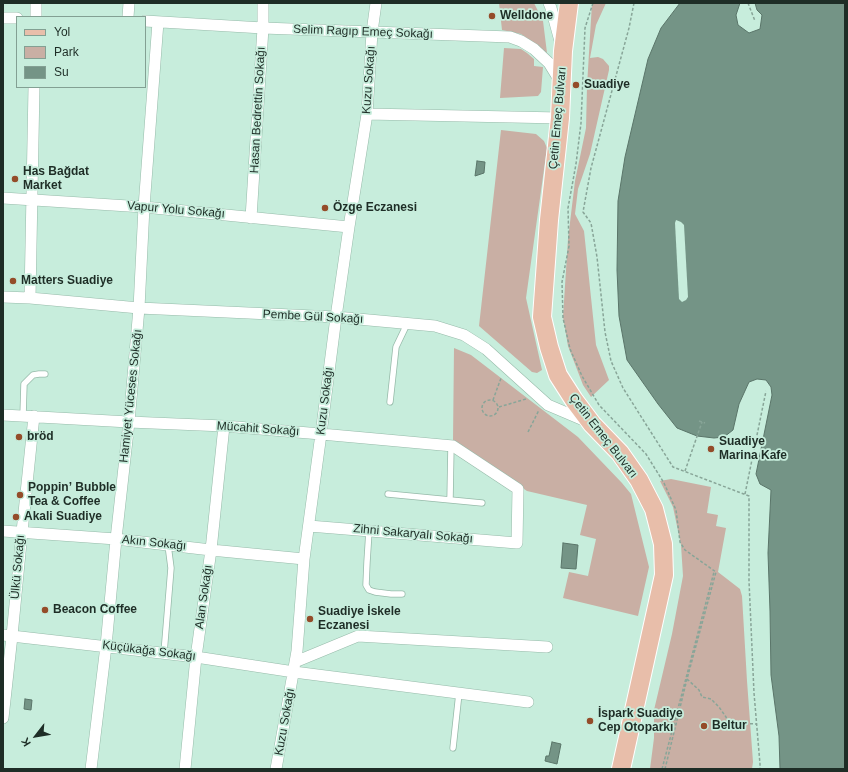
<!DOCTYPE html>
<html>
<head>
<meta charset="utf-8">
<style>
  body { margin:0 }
  #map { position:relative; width:848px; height:772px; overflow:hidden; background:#c7eddc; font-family:Arial,sans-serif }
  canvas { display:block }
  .frame { position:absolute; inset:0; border:4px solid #1e2d26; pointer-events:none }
  .legend { position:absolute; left:16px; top:16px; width:130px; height:72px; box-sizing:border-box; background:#c7eddc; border:1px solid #83a093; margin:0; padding:5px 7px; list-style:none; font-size:12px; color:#1e2d26 }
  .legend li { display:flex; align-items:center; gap:8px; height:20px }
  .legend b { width:20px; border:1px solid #83a093 }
  .north { position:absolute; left:16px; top:716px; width:40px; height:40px; -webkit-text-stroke:3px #c7eddc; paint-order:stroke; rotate:239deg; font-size:11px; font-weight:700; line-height:16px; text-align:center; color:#1e2d26 }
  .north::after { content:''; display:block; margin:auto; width:14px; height:18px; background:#1e2d26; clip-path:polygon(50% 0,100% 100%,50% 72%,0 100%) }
</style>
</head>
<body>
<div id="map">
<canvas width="848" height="772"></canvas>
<div class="frame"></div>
<ul class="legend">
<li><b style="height:5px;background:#e8beaa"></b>Yol</li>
<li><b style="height:11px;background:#c9afa4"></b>Park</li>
<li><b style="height:11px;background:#749486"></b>Su</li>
</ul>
<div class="north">K</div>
</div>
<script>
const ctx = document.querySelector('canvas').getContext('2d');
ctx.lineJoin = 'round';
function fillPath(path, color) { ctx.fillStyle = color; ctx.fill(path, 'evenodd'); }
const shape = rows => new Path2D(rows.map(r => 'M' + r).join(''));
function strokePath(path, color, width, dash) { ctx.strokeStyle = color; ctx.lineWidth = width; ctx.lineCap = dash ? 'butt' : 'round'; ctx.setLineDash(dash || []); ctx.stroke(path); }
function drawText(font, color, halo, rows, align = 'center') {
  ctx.font = font + ' Arial,sans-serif'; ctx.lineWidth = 3.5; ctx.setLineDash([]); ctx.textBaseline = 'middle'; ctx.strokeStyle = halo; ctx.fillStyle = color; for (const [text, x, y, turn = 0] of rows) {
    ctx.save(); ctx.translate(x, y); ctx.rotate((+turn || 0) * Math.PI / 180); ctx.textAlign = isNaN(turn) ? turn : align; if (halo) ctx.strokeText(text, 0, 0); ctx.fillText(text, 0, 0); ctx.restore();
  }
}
const green = shape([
  [499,3,534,3,543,21,547,53,521,34,502,30],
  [592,3,606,3,596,25,590,58,598,57,603,59,609,66,609,70,590,154,578,189,575,214,584,231,596,345,609,380,591,397,583,385,568,346,563,317,568,239,575,181,586,128,587,86],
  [504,48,521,49,527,53,534,59,534,66,543,67,541,92,538,96,500,98],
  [501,130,536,134,544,141,547,148,526,298,542,370,537,373,532,372,479,326],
  [454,348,471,355,578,437,622,483,631,494,649,567,638,616,563,598,569,572,588,576,596,539,580,535,587,505,527,491,453,440],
  [671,479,711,487,707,513,718,515,716,526,726,528,718,572,740,589,742,596,747,681,753,762,752,769,650,769,654,738,654,710,672,634,683,576,681,545,673,507,660,481]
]);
const water = shape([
  [680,3,740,3,736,15,738,25,749,33,760,29,762,15,757,10,755,3,845,3,845,769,780,769,779,736,771,675,770,611,768,553,771,490,760,484,756,474,772,395,771,387,766,380,757,379,749,382,739,404,733,430,724,437,714,438,697,436,677,428,658,404,627,360,619,316,617,270,618,201,625,157,648,59,661,28,680,3],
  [477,161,485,162,484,173,475,176,477,161],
  [563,543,578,545,576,569,561,568,563,543],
  [25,699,32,700,31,710,24,709,25,699],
  [552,742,561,744,557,764,545,761,546,756,549,756,552,742]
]);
const pier = shape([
  [676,220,681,222,684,225,688,297,686,300,682,302,679,299,675,223]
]);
const path = shape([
  [593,3,585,28,581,123,576,164,568,208,569,246,562,282,563,318,570,349,582,376,599,405,646,454,664,483,676,510,680,542,685,550,716,572,687,679,665,769],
  [634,3,629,28,591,168,583,212,591,223,597,257,605,332,611,361,623,388,673,467,749,496,749,581,754,693,760,764,760,769],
  [748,3,755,21],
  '482 408a8 8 0 1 1 16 0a8 8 0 1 1-16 0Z',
  [493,400,501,378],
  [499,407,526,399],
  [699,421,705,423],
  [528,432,539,410],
  [685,471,702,422],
  [745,494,766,391],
  [687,679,699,690,702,697,711,699,719,707,726,717,728,723,757,724],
  [662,769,714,572]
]);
const service = shape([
  [390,402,396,347,407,324],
  [23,416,24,384,33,375,39,374,45,374],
  [388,494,482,503],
  [450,500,451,446],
  [369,531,367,562,366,585,369,590,375,592,391,594,402,594],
  [164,653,171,568,168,545],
  [453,748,459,693]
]);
const minor = shape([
  [549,3,551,8,560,41],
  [36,17,36,3],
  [128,17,129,3],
  [3,18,17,18],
  [145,21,263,28,510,37,521,41,534,49,549,63,560,81],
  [367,114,560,118],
  [3,198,144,207,349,227],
  [251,218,263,28,263,3],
  [3,297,30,298,139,308,336,317,435,326,464,335,486,349,548,405,588,422],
  [30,298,34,87],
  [3,415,129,422,224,426,321,434,453,446,518,489,517,543,309,526],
  [3,531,116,539,211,550,304,559],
  [3,635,196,657,294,672,528,702],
  [295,662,358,636,547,647],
  [3,718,12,636,22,532,34,416],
  [91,769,106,646,116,539,129,422,139,308,144,207,158,22],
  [185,769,196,657,211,550,224,426],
  [276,769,297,651,304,559,321,434,336,317,349,227,367,114,372,32,376,3]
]);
const primary = shape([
  [569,3,563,51,560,118,549,220,542,317,549,347,558,375,574,400,592,424,620,453,639,480,654,509,663,544,664,575,621,769]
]);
const markers = [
  [492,16,4,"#944c29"],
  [576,85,4,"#944c29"],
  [15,179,4,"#944c29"],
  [325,208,4,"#944c29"],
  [13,281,4,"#944c29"],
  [19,437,4,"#944c29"],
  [711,449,4,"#944c29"],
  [20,495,4,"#944c29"],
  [16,517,4,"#944c29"],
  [45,610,4,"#944c29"],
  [310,619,4,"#944c29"],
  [590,721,4,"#944c29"],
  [704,726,4,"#944c29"]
];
const poiNames = [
  ["Welldone",500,16],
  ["Suadiye",584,85],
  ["Has Bağdat",23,172],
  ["Market",23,186],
  ["Özge Eczanesi",333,208],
  ["Matters Suadiye",21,281],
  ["bröd",27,437],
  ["Suadiye",719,442],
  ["Marina Kafe",719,456],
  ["Poppin’ Bubble",28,488],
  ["Tea & Coffee",28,502],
  ["Akali Suadiye",24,517],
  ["Beacon Coffee",53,610],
  ["Suadiye İskele",318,612],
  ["Eczanesi",318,626],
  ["İspark Suadiye",598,714],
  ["Cep Otoparkı",598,728],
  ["Beltur",712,726]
];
const streetNames = [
  ["Selim Ragıp Emeç Sokağı",363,32,2],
  ["Kuzu Sokağı",369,80,-86],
  ["Hasan Bedrettin Sokağı",258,110,-87],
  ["Çetin Emeç Bulvarı",558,118,-85],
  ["Vapur Yolu Sokağı",176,210,5],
  ["Pembe Gül Sokağı",313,317,3],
  ["Hamiyet Yüceses Sokağı",131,396,-84],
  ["Kuzu Sokağı",325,401,-83],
  ["Mücahit Sokağı",258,429,4],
  ["Çetin Emeç Bulvarı",603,436,52],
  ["Zihni Sakaryalı Sokağı",413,534,5],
  ["Akın Sokağı",154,543,6],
  ["Ülkü Sokağı",18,567,-85],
  ["Alan Sokağı",204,597,-82],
  ["Küçükağa Sokağı",149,651,7],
  ["Kuzu Sokağı",285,722,-80]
];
fillPath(green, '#c9afa4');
fillPath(water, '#749486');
strokePath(water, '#5a7569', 1);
fillPath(pier, '#c7eddc');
strokePath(service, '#96baa9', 7);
strokePath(minor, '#96baa9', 12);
strokePath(primary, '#fff', 20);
strokePath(path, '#88a598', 1.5, [3, 2]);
strokePath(service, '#fff', 5.5);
strokePath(minor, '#fff', 11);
strokePath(primary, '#e8beaa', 18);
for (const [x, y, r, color] of markers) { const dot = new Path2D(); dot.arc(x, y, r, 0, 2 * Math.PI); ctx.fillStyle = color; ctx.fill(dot); strokePath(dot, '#c7eddc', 1.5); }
drawText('bold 12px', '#1e2d26', '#c7eddc', poiNames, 'left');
drawText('12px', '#1e2d26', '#c7eddc', streetNames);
</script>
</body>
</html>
